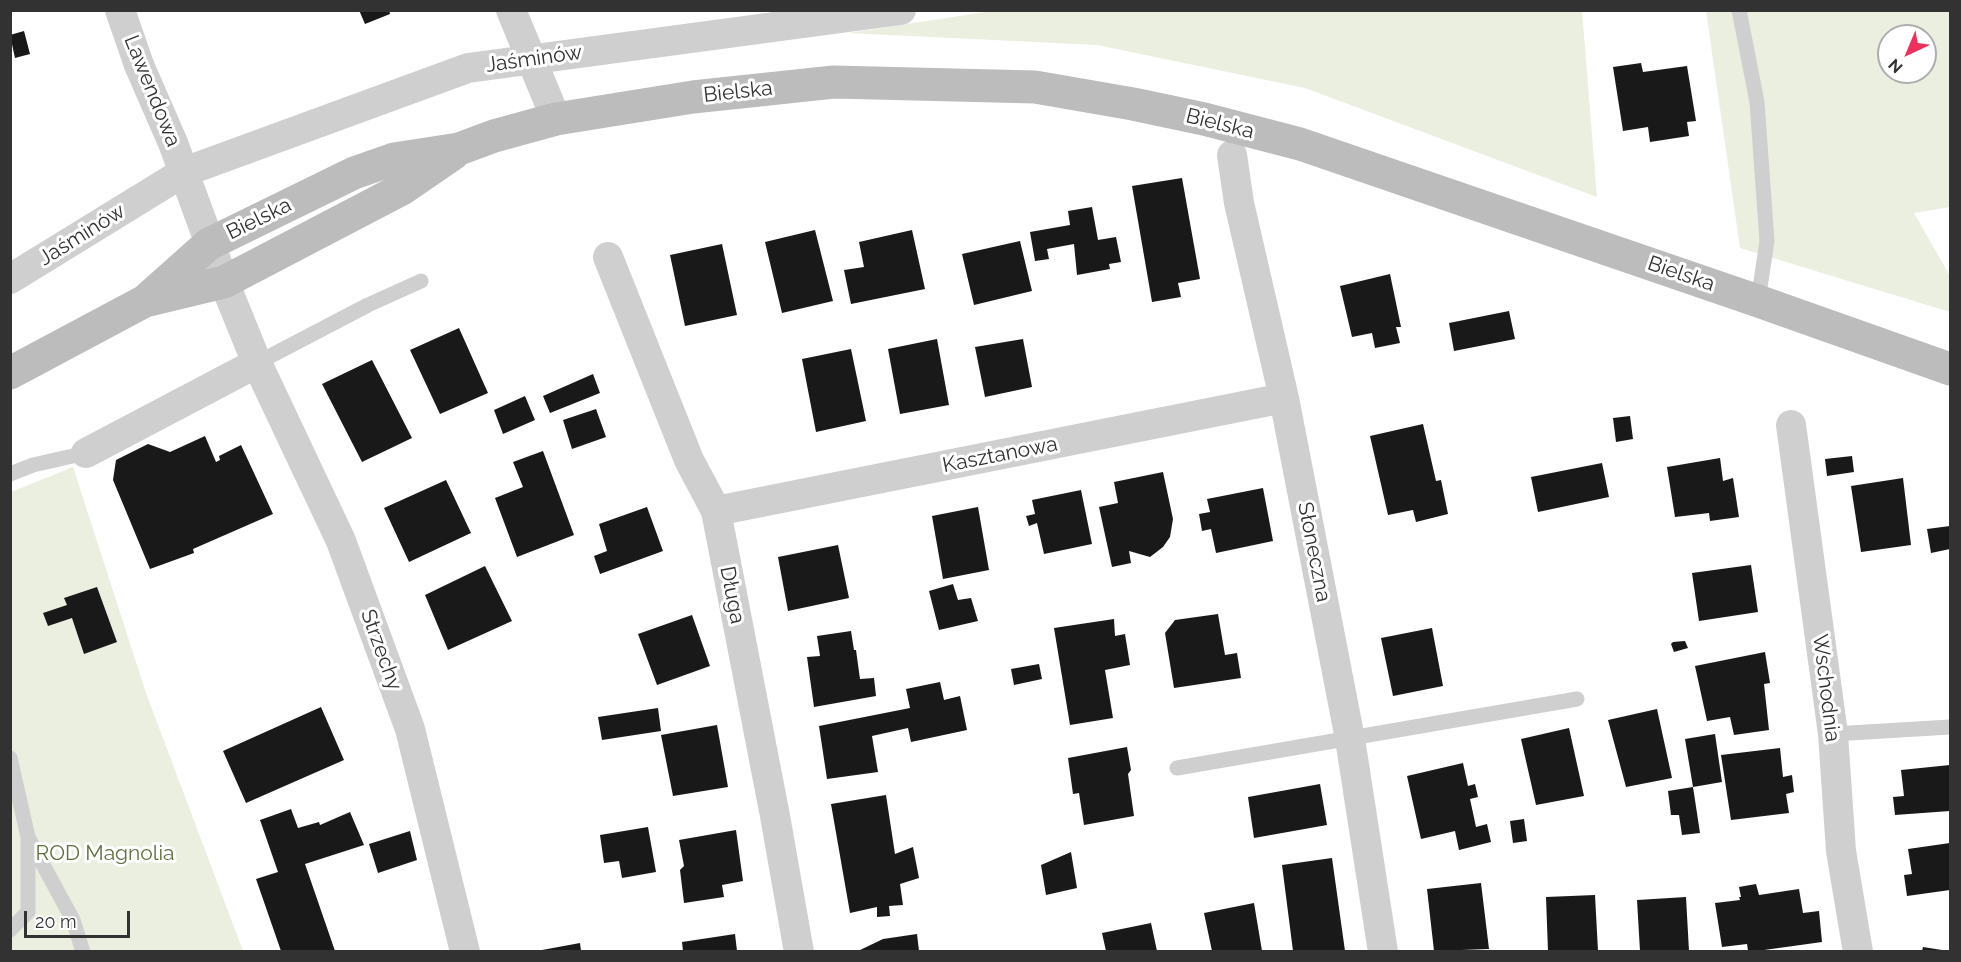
<!DOCTYPE html>
<html>
<head>
<meta charset="utf-8">
<style>
  body { margin:0 }
  #map { position:relative; width:1961px; height:962px; overflow:hidden; background:#fff; font-family:Raleway,sans-serif }
  canvas { display:block }
  .frame { position:absolute; inset:0; border:12px solid #323232; pointer-events:none }
  .north { position:absolute; left:1877px; top:24px; width:60px; height:60px; box-sizing:border-box; background:#fff; border:2px solid #adadad; border-radius:50%; rotate:224deg; font-size:16px; font-weight:700; line-height:24px; text-align:center; color:#323232 }
  .north::after { content:''; display:block; margin:auto; width:21px; height:27px; background:#ed305c; clip-path:polygon(50% 0,100% 100%,50% 72%,0 100%) }
  .scale { position:absolute; left:24px; top:911px; width:106px; height:27px; box-sizing:border-box; border:3px solid #323232; border-top:0; padding-left:8px; font-size:18px; line-height:21px; white-space:nowrap; color:#323232; -webkit-text-stroke:4px #fff; paint-order:stroke }
</style>
</head>
<body>
<div id="map">
<canvas width="1961" height="962"></canvas>
<div class="frame"></div>
<div class="north">N</div>
<div class="scale">20 m</div>
</div>
<script>
const ctx = document.querySelector('canvas').getContext('2d');
ctx.lineJoin = 'round';
function fillPath(path, color) { ctx.fillStyle = color; ctx.fill(path, 'evenodd'); }
const shape = rows => new Path2D(rows.map(r => 'M' + r).join(''));
function strokePath(path, color, width, dash) { ctx.strokeStyle = color; ctx.lineWidth = width; ctx.lineCap = dash ? 'butt' : 'round'; ctx.setLineDash(dash || []); ctx.stroke(path); }
function drawText(font, color, halo, rows, align = 'center') {
  ctx.font = font + ' Raleway,sans-serif'; ctx.lineWidth = 6; ctx.setLineDash([]); ctx.textBaseline = 'middle'; ctx.strokeStyle = halo; ctx.fillStyle = color; for (const [text, x, y, turn = 0] of rows) {
    ctx.save(); ctx.translate(x, y); ctx.rotate((+turn || 0) * Math.PI / 180); ctx.textAlign = isNaN(turn) ? turn : align; if (halo) ctx.strokeText(text, 0, 0); ctx.fillText(text, 0, 0); ctx.restore();
  }
}
const green = shape([
  [999,10,1582,11,1597,197,1305,88,1097,45,848,33],
  [1706,11,1950,11,1950,207,1914,213,1950,276,1950,312,1740,248],
  [1889,36,1925,36,1925,72,1889,72],
  [73,467,146,693,243,951,11,952,11,492]
]);
const building = shape([
  [359,10,389,10,390,14,365,24],
  [24,31,30,54,15,58,10,35],
  [1641,63,1643,72,1687,66,1696,121,1687,122,1689,136,1650,142,1648,127,1623,131,1613,67],
  [1182,178,1200,279,1178,283,1181,297,1152,302,1132,186],
  [1092,207,1098,240,1116,237,1121,262,1109,264,1110,269,1077,275,1074,244,1047,249,1049,259,1035,261,1030,232,1070,225,1068,211],
  [815,230,833,301,782,313,765,242],
  [912,230,925,289,851,304,844,270,864,267,859,242],
  [1020,241,1032,291,974,305,962,254],
  [722,244,737,315,685,326,670,255],
  [1390,274,1401,327,1396,327,1400,343,1375,348,1372,333,1352,337,1340,286],
  [1509,311,1515,339,1454,351,1449,323],
  [459,328,488,393,440,414,410,350],
  [937,339,949,405,900,414,888,349],
  [1023,339,1032,387,985,397,975,347],
  [851,349,866,421,816,432,802,359],
  [372,360,412,438,362,462,322,384],
  [593,374,600,393,550,413,543,396],
  [525,396,535,420,503,434,494,410],
  [596,409,606,437,572,449,563,420],
  [1630,416,1633,439,1616,442,1613,418],
  [1423,424,1436,481,1441,480,1448,514,1416,522,1413,510,1388,515,1370,436],
  [205,436,216,462,220,460,219,456,241,445,273,514,193,549,194,553,150,569,113,480,116,460,148,444,170,452],
  [543,451,574,535,517,557,495,498,523,487,513,462],
  [1852,456,1854,472,1827,476,1825,459],
  [1720,458,1723,481,1733,478,1739,517,1710,521,1709,513,1675,517,1667,467],
  [1602,463,1609,497,1538,512,1531,477],
  [1163,472,1173,519,1170,537,1163,547,1150,557,1129,551,1131,563,1112,567,1099,507,1118,503,1114,482],
  [1903,478,1911,545,1861,552,1851,486],
  [446,480,471,533,409,562,384,508],
  [1263,488,1273,541,1216,553,1211,529,1202,531,1199,514,1210,512,1207,499],
  [1081,490,1092,544,1044,554,1037,523,1029,526,1026,516,1035,514,1032,500],
  [647,507,663,551,600,574,594,556,607,551,599,524],
  [978,507,989,570,943,579,932,516],
  [1950,526,1950,549,1931,553,1927,529],
  [838,545,849,598,788,611,778,557],
  [1751,565,1758,612,1699,621,1692,573],
  [485,566,512,621,448,650,425,595],
  [953,584,958,600,971,598,978,621,939,630,929,591],
  [97,587,117,642,84,654,72,618,48,626,43,613,67,605,64,598],
  [1218,614,1225,655,1237,653,1241,678,1174,688,1165,633,1175,620],
  [692,615,710,666,657,685,638,634],
  [1114,619,1115,636,1125,634,1130,665,1105,670,1113,718,1070,725,1054,628],
  [1432,628,1443,686,1393,696,1381,638],
  [851,631,854,650,856,650,860,679,874,678,876,696,814,707,807,657,820,656,817,636],
  [1685,641,1688,648,1674,652,1671,644,1673,642],
  [1765,652,1770,683,1764,684,1769,730,1734,735,1730,717,1707,721,1695,666],
  [1039,664,1042,679,1014,685,1011,669],
  [940,682,944,700,960,696,967,730,911,742,908,728,872,736,878,772,827,779,819,726,910,708,906,689],
  [321,707,344,760,246,803,223,751],
  [658,708,661,731,602,740,598,717],
  [1657,709,1672,778,1626,787,1608,720],
  [717,725,728,787,673,796,661,735],
  [1569,728,1584,796,1536,805,1521,739],
  [1715,734,1722,782,1693,787,1685,739],
  [1127,747,1131,770,1128,774,1134,816,1084,825,1079,793,1073,794,1068,758],
  [1780,748,1783,777,1792,775,1794,792,1786,794,1789,813,1731,820,1721,755],
  [1463,763,1468,786,1475,784,1478,797,1470,799,1476,827,1487,824,1491,842,1459,850,1455,831,1421,839,1407,776],
  [1950,765,1950,811,1895,815,1893,797,1904,796,1901,770],
  [1320,784,1327,825,1254,838,1248,797],
  [1693,787,1700,833,1682,835,1679,815,1671,815,1668,791],
  [886,795,895,854,913,847,919,878,900,884,903,905,889,906,890,916,877,917,877,907,850,913,831,804],
  [291,809,298,828,319,822,320,825,350,812,364,845,305,864,335,951,281,951,256,879,278,872,260,820],
  [1524,819,1527,841,1513,843,1510,821],
  [648,827,656,872,622,878,619,861,604,863,600,835],
  [736,830,743,881,722,885,724,897,684,903,680,870,684,866,679,840],
  [410,831,417,860,378,873,369,844],
  [1950,843,1950,890,1907,896,1904,875,1912,874,1908,849],
  [1071,852,1077,888,1046,895,1041,865],
  [1332,858,1345,951,1293,951,1282,865],
  [1481,883,1489,949,1434,951,1427,889],
  [1756,884,1759,895,1799,889,1803,913,1819,911,1822,942,1757,951,1748,951,1747,944,1722,947,1715,903,1740,900,1739,897,1741,897,1739,887],
  [1595,895,1598,951,1548,951,1546,897],
  [1686,897,1689,951,1640,951,1637,900],
  [1254,903,1262,951,1212,951,1204,913],
  [1151,923,1157,951,1106,951,1102,933],
  [735,934,737,951,683,951,682,942],
  [917,934,919,951,858,951,883,939],
  [580,943,581,951,542,951,542,950],
  [1923,947,1942,950,1942,951,1922,951]
]);
const service = shape([
  [1739,10,1757,102,1767,241,1758,301],
  [257,363,368,305,421,281],
  [10,474,33,465,86,453],
  [1833,734,1950,727],
  [10,758,28,837,73,920,83,952],
  [1177,768,1577,699],
  [10,930,28,912,28,841]
]);
const minor = shape([
  [120,10,139,65,173,143,224,282,257,363,341,541,410,729,465,952],
  [511,10,556,119],
  [1232,155,1239,203,1284,398,1350,739,1383,952],
  [608,257,689,460,716,511,775,816,799,952],
  [10,279,184,172,468,68,901,10],
  [1791,425,1833,734,1841,851,1858,952],
  [86,453,257,363],
  [716,511,1284,398]
]);
const secondary = shape([
  [145,301,209,244,354,173,394,159,459,149,494,136,556,119,693,97,834,82,1035,87,1133,104,1204,119,1300,144,1758,301,1950,369],
  [10,373,145,301,224,282,402,189,453,154]
]);
const streetNames = [
  ["Jaśminów",534,59,-8],
  ["Lawendowa",152,91,68],
  ["Bielska",738,92,-6],
  ["Bielska",1220,124,14],
  ["Bielska",259,219,-26],
  ["Jaśminów",82,235,-32],
  ["Bielska",1681,274,19],
  ["Kasztanowa",1000,455,-11],
  ["Słoneczna",1314,552,79],
  ["Długa",732,595,79],
  ["Strzechy",381,650,70],
  ["Wschodnia",1826,688,83]
];
const parkNames = [
  ["ROD Magnolia",105,854]
];
fillPath(green, '#eaefe0');
fillPath(building, '#191919');
strokePath(service, '#cfcfcf', 15);
strokePath(minor, '#cfcfcf', 30);
strokePath(secondary, '#bcbcbc', 33);
drawText('21px', '#323232', '#fff', streetNames);
drawText('21px', '#5d713c', '#fff', parkNames);
</script>
</body>
</html>
